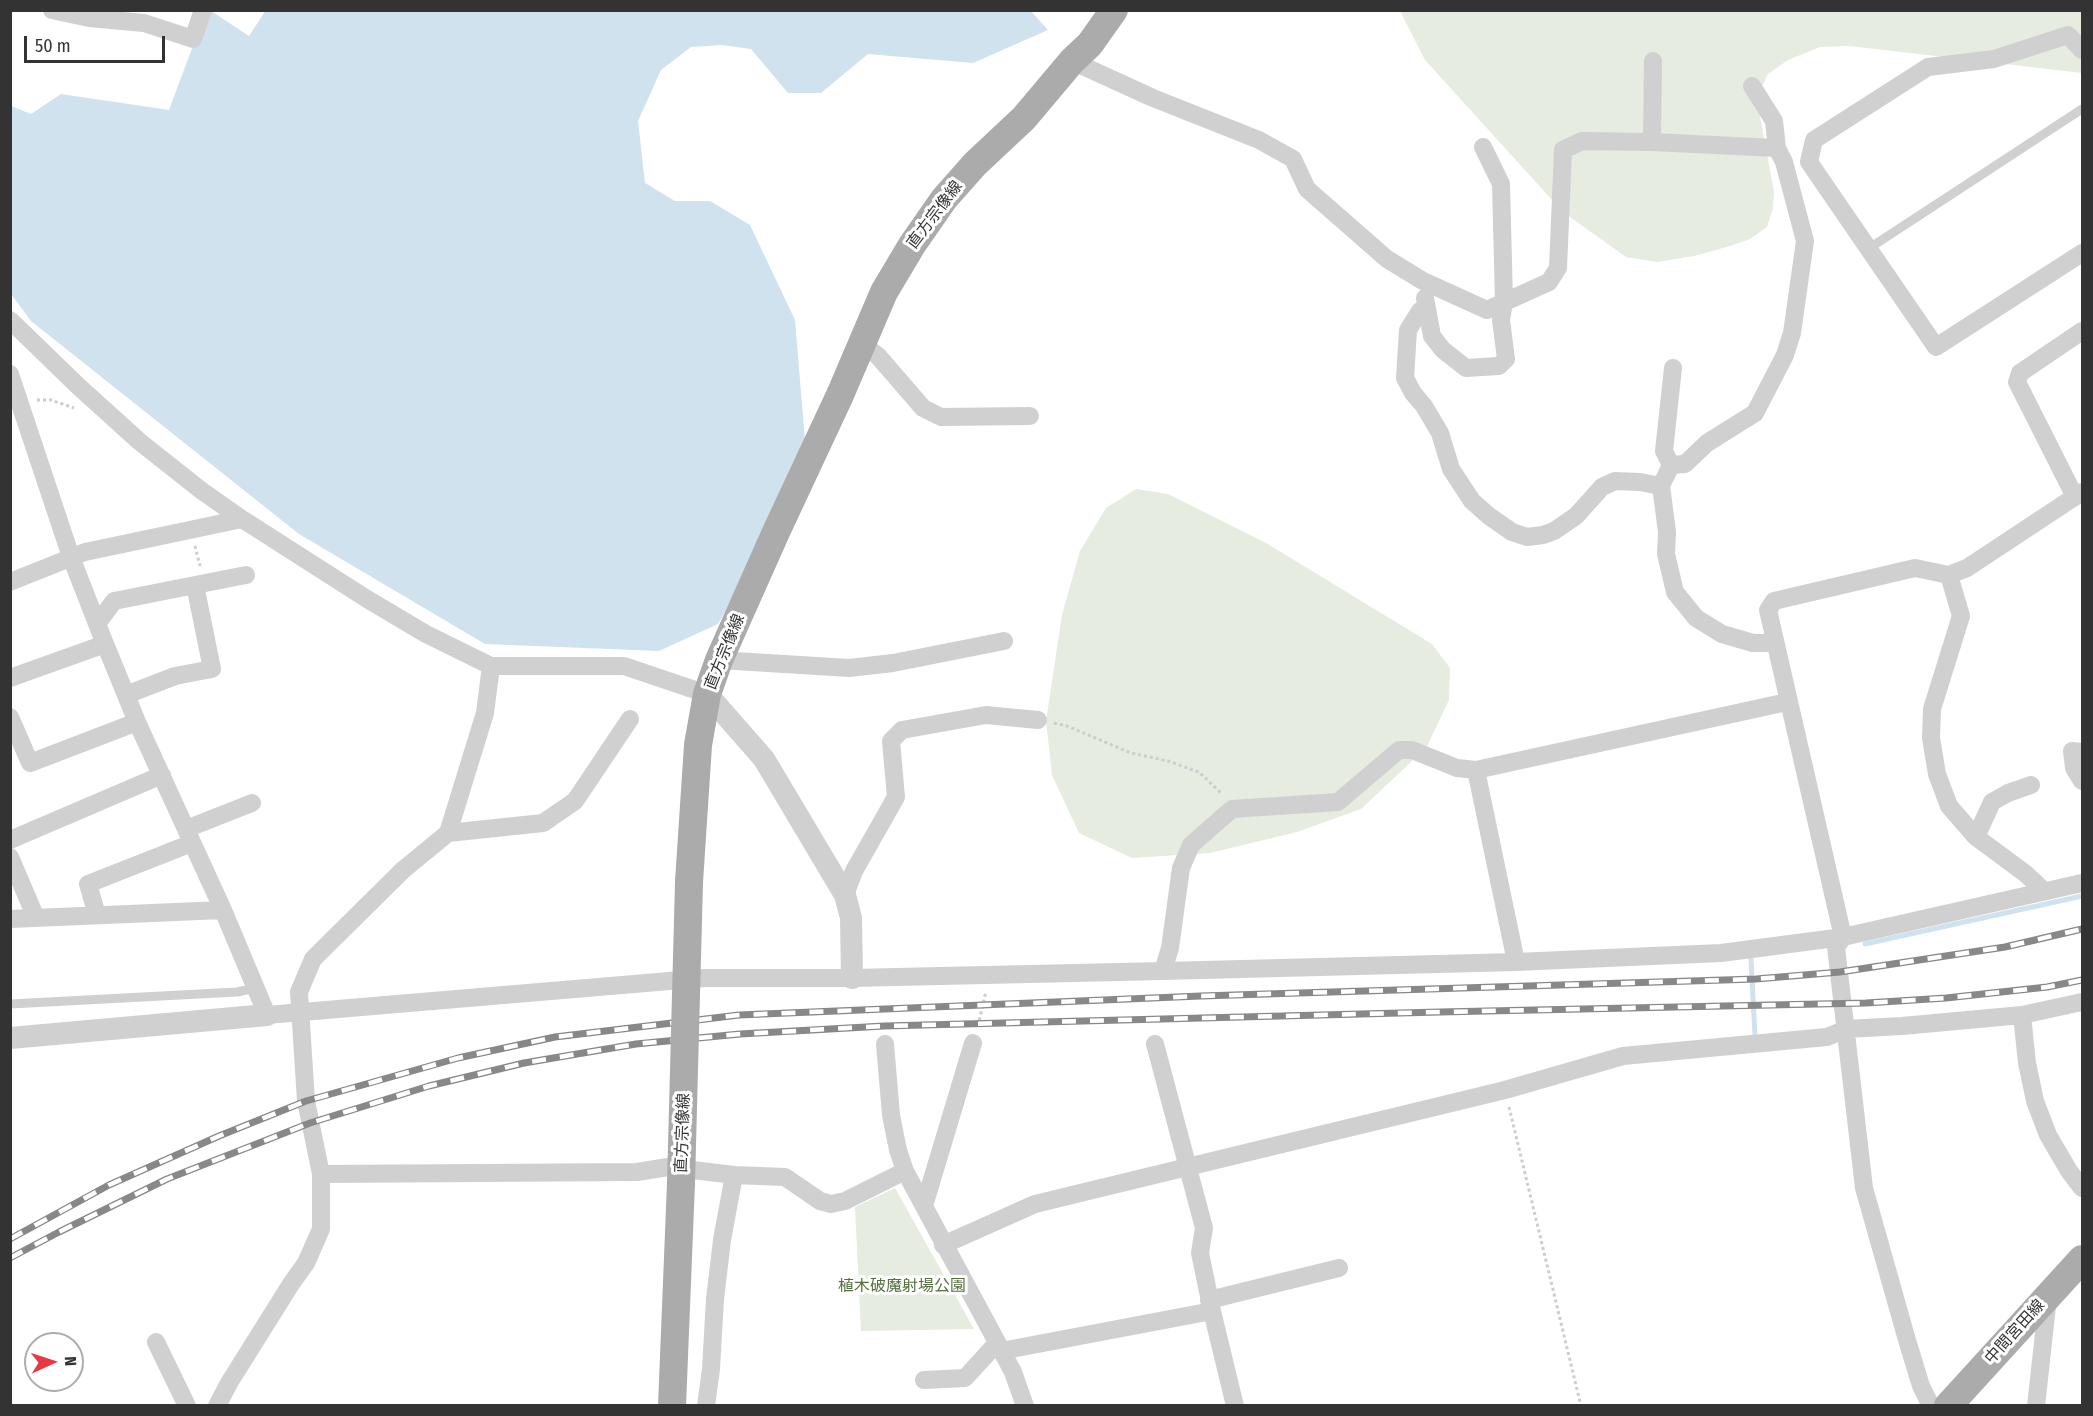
<!DOCTYPE html>
<html>
<head>
<meta charset="utf-8">
<style>
  body { margin:0 }
  #map { position:relative; width:2093px; height:1416px; overflow:hidden; background:#fff; font-family:"Fira Sans Condensed",sans-serif }
  canvas { display:block }
  .frame { position:absolute; inset:0; border:12px solid #333; pointer-events:none }
  .north { position:absolute; left:24px; top:1332px; width:60px; height:60px; box-sizing:border-box; background:#fff; border:2px solid #adadad; border-radius:50%; rotate:87deg; font-size:16px; font-weight:700; line-height:24px; text-align:center; color:#333 }
  .north::after { content:''; display:block; margin:auto; width:21px; height:27px; background:#e63946; clip-path:polygon(50% 0,100% 100%,50% 72%,0 100%) }
  .scale { position:absolute; left:24px; top:36px; width:141px; height:27px; box-sizing:border-box; border:3px solid #333; border-top:0; padding-left:8px; font-size:18px; line-height:21px; white-space:nowrap; color:#333; -webkit-text-stroke:4px #fff; paint-order:stroke }
</style>
</head>
<body>
<div id="map">
<canvas width="2093" height="1416"></canvas>
<div class="frame"></div>
<div class="north">N</div>
<div class="scale">50 m</div>
</div>
<script>
const ctx = document.querySelector('canvas').getContext('2d');
ctx.lineJoin = 'round';
function fillPath(path, color) { ctx.fillStyle = color; ctx.fill(path, 'evenodd'); }
const shape = rows => new Path2D(rows.map(r => 'M' + r).join(''));
function strokePath(path, color, width, dash) { ctx.strokeStyle = color; ctx.lineWidth = width; ctx.lineCap = dash ? 'butt' : 'round'; ctx.setLineDash(dash || []); ctx.stroke(path); }
function drawText(font, color, halo, rows, align = 'center') {
  ctx.font = font + ' "Fira Sans Condensed","Noto Sans JP",sans-serif'; ctx.lineWidth = 6; ctx.setLineDash([]); ctx.textBaseline = 'middle'; ctx.strokeStyle = halo; ctx.fillStyle = color; for (const [text, x, y, turn = 0] of rows) {
    ctx.save(); ctx.translate(x, y); ctx.rotate((+turn || 0) * Math.PI / 180); ctx.textAlign = isNaN(turn) ? turn : align; if (halo) ctx.strokeText(text, 0, 0); ctx.fillText(text, 0, 0); ctx.restore();
  }
}
const green = shape([
  [1400,11,2082,11,2082,73,1850,46,1820,47,1788,60,1768,74,1760,91,1759,111,1774,192,1773,208,1767,227,1750,239,1730,246,1694,256,1658,262,1626,257,1563,212,1425,60],
  [1136,489,1168,494,1266,543,1432,644,1450,668,1449,700,1426,748,1361,809,1297,832,1210,853,1132,858,1079,833,1052,775,1046,721,1062,615,1080,551,1106,508],
  [895,1188,974,1329,861,1331,855,1207]
]);
const water = shape([
  [266,10,1030,10,1048,30,973,63,868,54,821,93,788,93,751,49,722,45,691,47,661,70,638,121,645,183,675,201,710,201,750,225,795,320,806,453,774,524,718,624,659,651,485,644,299,534,31,321,11,294,11,106,31,114,61,94,169,110,206,11,211,11,249,36]
]);
const stream = shape([
  [1865,944,2082,896],
  [1751,959,1755,1036,1751,1039]
]);
const path = shape([
  [37,400,51,400,74,408],
  [195,546,200,566],
  [1054,723,1067,726,1131,753,1168,761,1199,772,1222,794],
  [978,1026,986,991],
  [1509,1107,1581,1406]
]);
const service = shape([
  [1868,249,2082,109],
  [10,1004,237,992,255,988]
]);
const minor = shape([
  [52,10,89,18,144,23,193,39,203,10],
  [2082,50,2068,35,1994,59,1928,67,1814,140,1809,162,1936,347,2082,253],
  [1072,61,1153,98,1259,140,1293,159,1307,189,1387,259,1423,281,1487,310,1549,282,1558,268,1563,150,1582,141,1652,142,1777,148,1784,162,1805,241,1792,333,1785,355,1755,413,1707,443,1685,464,1671,465,1661,486,1667,532,1666,554,1675,592,1696,618,1722,634,1753,643,1775,643],
  [1752,86,1774,121,1777,148],
  [1652,142,1653,61],
  [1425,298,1432,336,1443,350,1466,368,1499,366,1506,359,1501,320,1504,302,1501,184,1483,147],
  [1426,307,1420,311,1408,330,1405,378,1413,393,1424,406,1440,433,1451,469,1472,501,1489,516,1512,532,1527,537,1543,535,1554,531,1576,516,1602,487,1615,481,1640,482,1661,486],
  [10,320,77,385,140,442,202,491,242,519,367,599,426,634,491,666,624,666,707,694],
  [862,344,878,356,923,408,941,417,1030,416],
  [10,374,71,557,101,634,137,722,223,910,267,1015,705,978,852,978,1163,971,1516,962,1721,953,1843,937,2082,883],
  [1671,465,1664,451,1673,368],
  [2075,497,2017,382,2020,373,2082,331],
  [1949,575,1961,616,1932,709,1931,738,1937,774,1949,806,1976,837,2026,874,2044,891],
  [10,582,85,552,242,519],
  [97,624,114,601,246,575],
  [719,660,849,668,893,663,1004,641],
  [10,678,105,644],
  [126,695,175,676,212,669,195,585],
  [10,717,30,763,137,722],
  [2082,752,2072,751,2074,768,2082,781],
  [1476,770,1516,962],
  [186,829,252,803],
  [448,833,543,823,575,801,630,719],
  [1976,837,1992,802,2008,793,2031,785],
  [10,840,162,775],
  [10,857,36,918],
  [845,895,854,871,896,797,891,741,902,730,986,715,1038,720],
  [97,915,88,884,192,843],
  [10,919,223,910],
  [1163,971,1170,948,1181,868,1191,845,1232,809,1338,802,1399,750,1412,750,1457,768,1476,770,1787,702],
  [2022,1015,2027,1063,2035,1101,2048,1135,2069,1171,2082,1188],
  [885,1044,891,1115,898,1150,905,1171,1013,1372,1025,1406],
  [1155,1044,1204,1228,1200,1253,1212,1311],
  [321,1174,637,1172,668,1167,734,1175,785,1177,820,1201,831,1204,845,1201,905,1171],
  [924,1206,973,1043],
  [943,1245,1035,1204,1505,1090,1623,1056,1827,1037,1846,1029,1902,1026,2022,1015,2082,1002],
  [1209,1300,1339,1268],
  [156,1342,187,1406],
  [1001,1351,1212,1311,1235,1406],
  [924,1380,965,1378,997,1343],
  [217,1406,229,1383,291,1284,306,1263,321,1229,321,1174,306,1101,299,992,313,959,403,870,448,833,485,713,491,666],
  [706,1406,711,1369,715,1299,722,1240,734,1175],
  [1931,1406,1921,1386,1907,1340,1864,1188,1836,947,1843,937,1768,610,1774,601,1915,568,1949,575,1967,568,2082,492],
  [2036,1406,2048,1297]
]);
const tertiary = shape([
  [707,694,764,759,845,895,851,918,852,978],
  [10,1038,267,1015]
]);
const primary = shape([
  [689,882,698,745,707,694,719,660,776,532,840,395,884,292,912,245,944,199,975,164,1024,118,1072,61,1090,44,1114,10],
  [672,1406,681,1183],
  [1948,1406,2082,1259]
]);
const rail = shape([
  [10,1239,109,1185,219,1136,306,1101,458,1058,555,1037,739,1015,1201,996,1756,979,1840,972,2005,947,2082,929],
  [10,1258,59,1232,167,1179,310,1123,429,1086,524,1063,636,1044,740,1034,884,1026,1440,1012,1866,1003,1946,998,2047,987,2082,980]
]);
const primaryBridge = shape([
  [681,1183,689,882]
]);
const streetNames = [
  ["直方宗像線",935,215,-53],
  ["直方宗像線",725,652,-68],
  ["直方宗像線",683,1133,-88],
  ["中間宮田線",2015,1332,-48]
];
const parkNames = [
  ["植木破魔射場公園",902,1287]
];
fillPath(green, '#e6ecdf');
fillPath(water, '#cfe2ee');
strokePath(stream, '#cfe2ee', 5);
strokePath(path, '#cdcdcd', 3, [3, 3]);
strokePath(service, '#d0d0d0', 9);
strokePath(minor, '#d0d0d0', 18);
strokePath(tertiary, '#d0d0d0', 22);
strokePath(primary, '#ababab', 28);
strokePath(rail, '#888', 7);
strokePath(rail, '#fff', 4.5, [14]);
strokePath(primaryBridge, '#ababab', 28);
drawText('16px', '#333', '#fff', streetNames);
drawText('16px', '#56703f', '#fff', parkNames);
</script>
</body>
</html>
